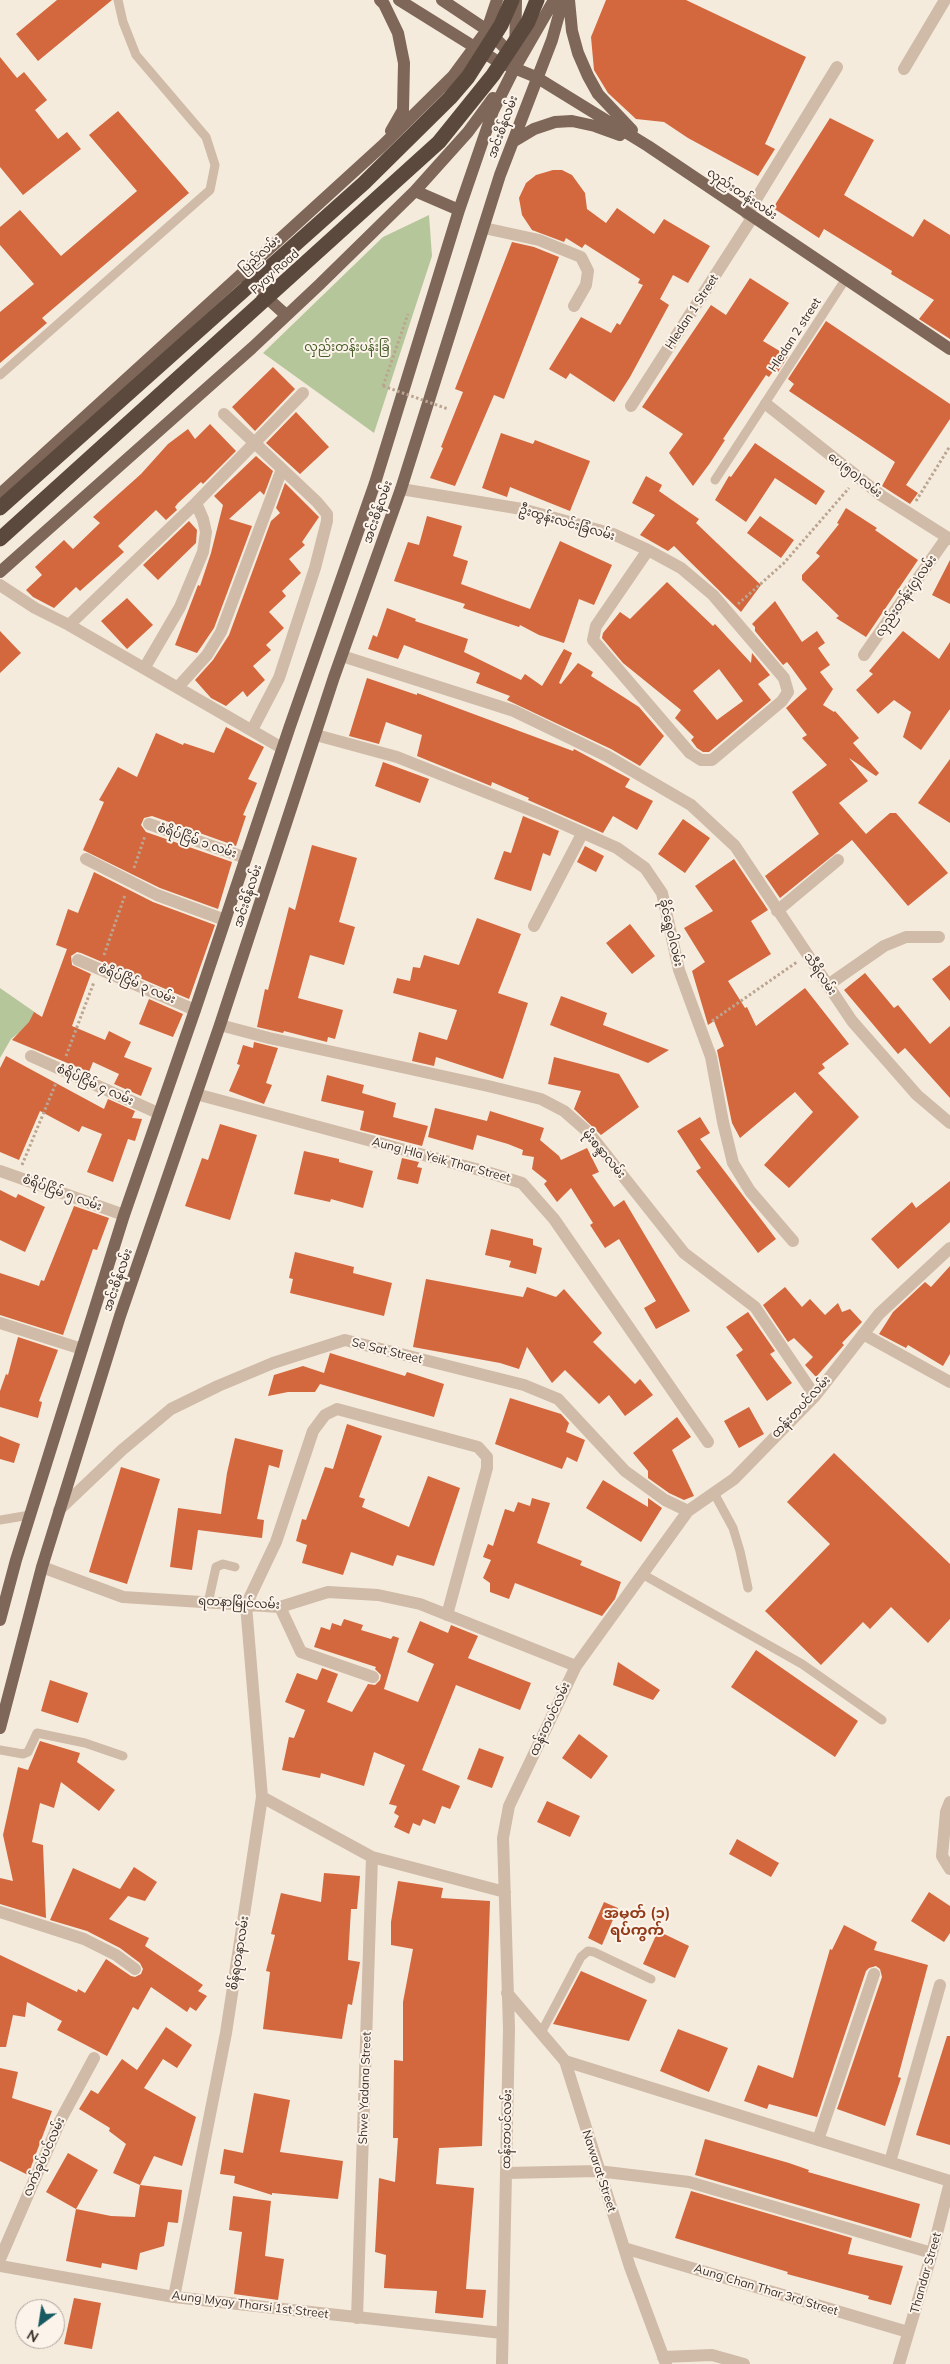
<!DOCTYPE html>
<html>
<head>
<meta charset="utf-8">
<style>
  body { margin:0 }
  #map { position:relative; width:950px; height:2364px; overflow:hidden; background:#f5ebdd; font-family:Mulish,sans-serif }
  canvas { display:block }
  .north { position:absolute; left:15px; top:2299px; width:50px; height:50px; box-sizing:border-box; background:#fcf4ea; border:1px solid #afa59c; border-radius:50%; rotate:211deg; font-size:14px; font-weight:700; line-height:20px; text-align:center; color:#3b2f28 }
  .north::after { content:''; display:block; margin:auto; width:18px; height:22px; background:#185a61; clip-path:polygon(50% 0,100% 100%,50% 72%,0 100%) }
</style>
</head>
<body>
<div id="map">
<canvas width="950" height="2364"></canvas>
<div class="north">N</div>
</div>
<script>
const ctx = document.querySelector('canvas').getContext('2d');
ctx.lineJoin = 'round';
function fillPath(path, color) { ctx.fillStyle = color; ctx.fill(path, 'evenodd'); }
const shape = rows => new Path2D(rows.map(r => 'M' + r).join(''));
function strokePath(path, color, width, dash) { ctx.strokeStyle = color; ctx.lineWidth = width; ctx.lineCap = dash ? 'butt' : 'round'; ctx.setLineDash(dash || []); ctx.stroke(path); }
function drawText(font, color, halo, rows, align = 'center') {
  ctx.font = font + ' Mulish,"Noto Sans Myanmar",sans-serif'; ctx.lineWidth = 4; ctx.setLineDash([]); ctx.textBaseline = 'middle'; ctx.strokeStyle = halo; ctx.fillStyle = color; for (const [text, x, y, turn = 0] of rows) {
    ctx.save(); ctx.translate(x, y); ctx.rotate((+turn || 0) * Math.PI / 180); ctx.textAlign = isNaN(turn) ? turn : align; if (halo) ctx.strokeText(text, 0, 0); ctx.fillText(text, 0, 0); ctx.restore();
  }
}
const green = shape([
  [429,215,432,256,374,433,263,353,383,237],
  [0,988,36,1013,31,1023,11,1039,0,1058]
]);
const building = shape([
  [57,0,112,0,38,61,16,34],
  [606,0,686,0,806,57,765,144,775,149,758,176,688,138,664,122,636,119,608,93,594,70,591,37],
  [0,57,17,78,24,72,47,100,35,110,58,139,67,132,81,149,23,195,0,167],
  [118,111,189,193,42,318,47,323,0,363,0,312,34,284,0,245,0,227,20,210,61,256,137,191,89,135],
  [830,118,874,140,844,195,913,237,924,219,950,235,950,339,919,319,934,300,891,274,892,271,824,229,819,238,773,208],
  [553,170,562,170,572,175,585,193,587,209,606,223,617,208,654,234,664,219,710,246,688,283,673,275,660,299,669,305,630,377,614,402,570,373,566,379,549,369,581,317,611,333,617,323,620,325,643,285,638,283,640,279,585,244,582,248,566,238,564,242,532,230,522,215,519,198,526,183,536,175],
  [512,242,534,247,559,257,504,399,494,395,455,486,430,478,443,448,441,447,463,392,455,389],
  [750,278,789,303,763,341,788,356,778,372,774,370,769,377,766,375,723,439,725,440,710,463,693,486,669,453,683,434,642,407,711,305,726,315],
  [826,321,950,404,950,419,906,485,918,493,910,504,882,486,895,462,789,391,794,384,788,379],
  [273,367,295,389,255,431,232,407],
  [296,412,329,447,300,474,266,443],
  [210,424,236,451,203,484,201,482,178,503,175,507,177,510,166,520,156,510,118,546,124,552,80,591,76,587,54,608,33,597,26,590,42,575,35,567,64,540,73,549,100,523,93,517,141,474,168,444,188,429,195,439],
  [501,433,533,444,535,440,590,461,570,511,510,487,507,497,482,488],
  [755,443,825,491,816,505,775,478,746,522,715,500,729,476,731,477],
  [256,456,273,471,264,495,260,491,229,519,252,526,214,628,197,653,175,645,198,585,200,586,211,553,223,505,214,496],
  [646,476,662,485,659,491,699,519,696,523,761,585,741,612,674,546,668,551,640,535,655,515,632,503],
  [285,483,319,517,302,542,305,545,289,559,301,573,282,591,286,596,269,612,284,628,266,645,271,650,253,666,265,680,247,697,243,691,226,706,211,698,195,680,213,660,229,635,271,521,280,513,276,508],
  [846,508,877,528,875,530,918,560,866,637,836,618,839,616,802,580,802,575,820,556,816,553,839,524,837,523],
  [427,516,462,526,453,556,468,561,461,584,530,609,560,541,612,565,594,605,579,599,564,643,539,635,520,625,519,627,463,608,465,604,394,581,408,542,419,545],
  [760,516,794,540,781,558,747,533],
  [189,521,197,530,196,543,158,580,143,565],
  [950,560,950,604,932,595],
  [667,582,713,626,715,624,751,663,752,653,770,675,758,684,771,700,709,752,703,752,697,748,691,740,694,737,675,718,681,710,623,663,602,638,603,633,620,612,630,619],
  [719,669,743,701,717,720,693,691],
  [127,598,153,625,127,649,101,621],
  [775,601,802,642,817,631,825,643,818,648,830,665,820,672,833,689,823,705,834,712,835,711,859,738,853,743,879,773,876,776,849,758,868,781,839,803,866,834,890,813,896,813,948,873,908,906,852,840,780,898,765,876,819,834,792,792,827,765,802,738,807,735,786,708,807,689,791,667,787,662,783,665,755,631,755,627,752,624],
  [387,608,416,619,415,621,468,639,464,652,521,680,525,674,542,686,564,649,572,653,559,683,561,684,578,663,593,672,591,676,639,707,664,736,640,766,611,749,507,700,510,696,476,683,480,673,404,645,398,659,368,649,373,635,377,637],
  [0,631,21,653,0,673],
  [903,631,939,659,950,642,950,709,921,750,903,737,911,712,894,700,878,714,856,690,873,674,869,671],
  [367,678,417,695,417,693,573,751,574,749,630,779,625,787,653,801,637,830,613,816,603,833,528,800,529,798,492,782,491,786,417,756,422,735,386,722,379,744,349,736],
  [226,727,264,747,248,779,257,783,243,815,246,816,236,846,152,816,144,818,141,825,146,832,232,862,218,909,160,888,83,850,104,802,99,800,118,767,137,777,156,733,183,745,184,743,214,753],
  [950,759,950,823,918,803],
  [383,762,429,779,420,803,375,786],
  [523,816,559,831,550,856,543,853,531,891,494,879,504,851,511,853],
  [683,819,710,838,685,873,658,854],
  [312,845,357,858,339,922,355,927,344,965,310,955,298,998,343,1010,335,1039,328,1037,327,1042,284,1031,283,1033,257,1027,265,989,268,990,289,907,295,910],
  [585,846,604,856,596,872,577,862],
  [734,859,768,910,751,921,771,954,728,981,745,1008,747,1007,756,1026,805,988,849,1044,822,1064,825,1068,818,1073,859,1117,789,1188,764,1165,813,1112,795,1092,740,1138,732,1123,717,1050,724,1046,714,1021,708,1025,692,971,705,962,684,928,713,911,695,886],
  [94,872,153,902,215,925,189,999,81,953,77,952,71,956,72,965,91,974,72,1026,105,1040,109,1031,131,1042,124,1057,152,1068,141,1096,114,1084,119,1074,93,1062,89,1072,12,1040,29,1022,34,1012,42,1017,67,949,56,945,68,909,78,913],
  [477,918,521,934,498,993,528,1003,503,1079,436,1057,434,1066,412,1061,419,1032,447,1040,457,1010,393,993,397,978,410,981,413,967,420,968,424,955,459,965],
  [630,924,655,956,632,974,606,943],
  [950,965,950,1001,932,979],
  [865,973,894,1008,898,1005,930,1044,950,1026,950,1098,905,1048,898,1054,844,990],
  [561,996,607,1013,603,1025,669,1050,648,1063,550,1025],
  [149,999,183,1014,173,1037,139,1024],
  [254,1042,278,1048,266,1083,272,1085,264,1104,229,1091,240,1065,237,1064,243,1045,253,1048],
  [6,1056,104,1109,108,1099,135,1111,132,1118,142,1119,135,1141,128,1139,113,1182,87,1172,102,1134,82,1126,79,1132,40,1111,19,1160,0,1152,0,1068],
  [554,1057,619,1074,639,1107,601,1135,574,1109,581,1091,548,1084],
  [327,1075,364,1085,362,1093,396,1103,393,1117,428,1126,422,1146,360,1130,364,1111,321,1101],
  [435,1108,487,1121,490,1111,544,1128,540,1140,559,1156,561,1160,587,1148,599,1172,592,1175,614,1207,624,1200,690,1311,656,1329,644,1308,656,1301,619,1239,605,1248,590,1225,593,1223,571,1188,557,1202,544,1184,547,1181,532,1169,534,1157,522,1155,523,1150,508,1144,477,1135,473,1150,428,1137],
  [700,1117,710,1133,700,1139,776,1239,758,1253,696,1171,701,1168,677,1131],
  [220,1124,257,1135,230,1220,185,1206,202,1158,208,1160],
  [304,1151,339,1159,339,1162,373,1171,363,1208,331,1199,330,1202,294,1194],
  [402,1158,419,1162,417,1167,422,1168,418,1184,397,1179],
  [950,1181,950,1222,898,1269,871,1239,912,1202,916,1208],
  [0,1190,16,1198,18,1194,45,1207,25,1252,0,1240],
  [74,1206,109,1218,97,1250,93,1249,63,1335,0,1315,0,1273,39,1286,41,1280,44,1281],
  [491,1229,533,1239,533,1245,542,1248,536,1274,509,1267,511,1261,485,1255],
  [295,1252,354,1267,353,1273,392,1283,384,1316,290,1293,293,1279,289,1278],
  [950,1266,950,1354,943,1366,908,1345,906,1348,879,1334,893,1312,925,1282,931,1287],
  [426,1279,523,1297,527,1287,556,1297,564,1289,602,1333,593,1342,635,1384,640,1379,653,1395,625,1416,609,1395,599,1404,565,1370,552,1383,527,1347,519,1369,500,1363,413,1347],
  [785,1287,802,1307,810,1299,825,1315,838,1303,842,1312,850,1309,862,1322,842,1343,844,1345,816,1377,805,1365,813,1357,794,1338,788,1342,763,1305],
  [748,1312,775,1351,770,1354,792,1383,767,1401,736,1355,743,1350,726,1327],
  [18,1337,58,1350,39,1401,42,1402,38,1418,0,1407,0,1391,6,1374,8,1375],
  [330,1353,405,1376,407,1372,444,1384,434,1417,320,1384,315,1392,288,1392,268,1396,274,1375,303,1366,324,1373],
  [510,1398,561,1414,569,1423,566,1432,585,1440,577,1462,567,1457,562,1469,495,1444],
  [749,1407,764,1434,739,1448,724,1421],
  [677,1417,691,1437,672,1450,694,1496,684,1500,669,1493,648,1478,648,1471,633,1453],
  [347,1424,382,1436,359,1497,365,1499,362,1507,409,1527,428,1476,460,1488,434,1566,397,1555,393,1566,351,1552,343,1575,302,1563,307,1545,296,1541,302,1519,306,1520,325,1467,333,1469],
  [0,1436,20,1444,14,1463,0,1459],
  [235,1438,283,1450,279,1468,269,1465,257,1519,264,1520,262,1538,198,1530,192,1570,170,1567,178,1508,221,1514,227,1473],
  [834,1453,950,1564,950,1619,928,1643,891,1607,870,1629,863,1622,821,1665,765,1611,830,1544,787,1502],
  [121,1467,160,1479,127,1584,89,1572],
  [603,1480,648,1507,648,1498,662,1508,641,1542,586,1508],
  [532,1498,550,1503,537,1543,582,1561,580,1565,621,1582,615,1599,602,1616,515,1583,509,1599,490,1592,490,1583,483,1578,491,1560,483,1557,488,1544,493,1546,505,1509,514,1512,518,1502,530,1506],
  [344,1619,363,1625,361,1630,391,1639,393,1636,399,1638,384,1689,418,1702,434,1664,407,1652,420,1621,448,1633,451,1625,478,1636,468,1658,531,1683,520,1710,456,1685,422,1770,460,1786,450,1809,442,1806,435,1824,423,1819,420,1826,413,1823,409,1834,394,1827,399,1816,394,1813,397,1806,389,1804,405,1765,374,1752,364,1786,321,1773,320,1778,282,1770,289,1737,294,1738,305,1710,285,1702,297,1673,317,1680,322,1668,338,1674,327,1702,352,1712,368,1684,375,1685,380,1680,381,1675,375,1669,376,1667,314,1647,321,1627,330,1630,332,1623,341,1626],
  [756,1650,858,1721,835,1757,731,1687],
  [618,1662,660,1690,653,1700,613,1685],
  [50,1680,88,1693,78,1723,41,1711],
  [579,1734,608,1756,591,1779,562,1758],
  [40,1741,80,1753,77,1762,115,1790,99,1811,61,1782,54,1808,40,1803,32,1842,43,1845,46,1918,0,1904,0,1878,13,1881,3,1835,18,1767,28,1770],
  [479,1748,504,1757,492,1788,467,1779],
  [547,1801,580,1816,570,1837,537,1822],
  [737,1839,779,1863,771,1877,729,1854],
  [134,1867,157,1882,145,1901,128,1896,109,1919,149,1938,145,1946,203,1985,198,1991,207,1996,196,2011,190,2007,187,2012,151,1987,138,2010,133,2007,107,2056,57,2030,62,2021,27,2002,25,2017,13,2015,6,2047,0,2047,0,1955,77,1992,78,1989,85,1993,106,1959,131,1976,135,1977,141,1974,143,1969,140,1963,120,1948,87,1931,50,1920,73,1868,120,1889],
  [324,1873,360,1876,357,1909,351,1909,348,1960,360,1962,352,2005,348,2004,342,2039,263,2029,270,1972,266,1971,275,1935,271,1934,281,1893,321,1902],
  [398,1881,443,1888,441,1898,490,1901,482,2146,439,2148,436,2184,474,2188,466,2289,486,2290,483,2318,435,2313,437,2291,384,2288,386,2255,375,2252,379,2178,395,2182,398,2138,393,2138,394,2060,403,2061,403,2002,413,1949,391,1945,391,1922],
  [929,1892,950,1906,950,1933,944,1942,911,1921],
  [604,1902,618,1908,602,1945,588,1938],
  [844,1925,877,1942,874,1950,928,1965,898,2077,901,2078,885,2126,837,2109,882,1977,880,1969,876,1966,869,1968,866,1971,817,2117,769,2104,767,2109,744,2101,758,2065,793,2078,830,1949,832,1950],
  [658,1931,689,1946,675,1978,643,1964],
  [581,1971,647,2000,629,2041,553,2024],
  [166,2027,192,2045,177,2068,163,2059,144,2088,196,2117,182,2166,154,2156,140,2185,113,2173,126,2144,109,2131,110,2128,79,2109,91,2090,98,2094,122,2059,137,2070],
  [678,2029,728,2048,709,2092,660,2071],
  [947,2036,950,2036,950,2145,916,2135],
  [0,2068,18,2072,12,2098,52,2111,28,2175,0,2161],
  [254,2093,290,2100,280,2152,343,2161,338,2199,272,2193,272,2195,234,2183,235,2176,220,2174,224,2149,243,2153],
  [705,2139,789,2163,809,2170,808,2172,920,2204,911,2238,695,2175],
  [68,2153,98,2170,76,2209,46,2192],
  [140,2185,182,2190,178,2223,168,2222,164,2246,140,2253,137,2270,102,2263,101,2268,66,2261,76,2209,111,2216,135,2217],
  [691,2191,852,2238,848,2254,903,2266,891,2305,868,2299,869,2296,787,2274,788,2272,675,2238],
  [233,2196,271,2201,265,2256,284,2259,278,2300,234,2294,242,2232,229,2230],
  [74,2298,101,2303,92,2349,64,2344]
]);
const path = shape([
  [383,386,408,314],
  [916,501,950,446],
  [738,604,784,563,849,488],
  [134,868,145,836],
  [104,955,125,895],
  [712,1021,797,962],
  [66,1056,94,982],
  [22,1165,56,1083]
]);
const lane = shape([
  [0,375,210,190,215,165,206,137,136,55,123,22,118,0],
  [715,480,845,280],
  [714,1493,733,1528,740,1551,748,1588],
  [0,1520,30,1515],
  [642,1574,802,1664,882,1720],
  [208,1603,216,1567,223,1564,235,1567],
  [0,1750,23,1754,28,1752,37,1733,85,1743,123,1756],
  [541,2033,581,1957,588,1951,594,1952,651,1979]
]);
const street = shape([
  [904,69,945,0],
  [747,214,837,67],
  [484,228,539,240,581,257,588,271,586,285,574,306],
  [766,404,882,496,950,539],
  [631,406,752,218],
  [224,414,317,502,327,514,327,521,315,568,279,678,252,730],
  [401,489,522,509,613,534,648,550,681,568,713,595,784,678,788,692,782,701,712,760,701,760,690,753,593,640,596,626,648,550],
  [0,585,35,608,69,625,196,503,303,393],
  [69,625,282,748],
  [864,655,947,537],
  [342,656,514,711,607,756,691,805,735,846,852,1021,917,1095,950,1123],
  [145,667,180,607,203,552,206,532,203,519,196,503],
  [178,687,207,655,221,632,282,469],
  [316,735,397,757,543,815,617,848,645,868,662,893,679,970,711,1057,723,1122,733,1163,750,1191,793,1241],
  [149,824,246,858],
  [86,859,157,895,225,920],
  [777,911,838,860],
  [534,926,582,834],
  [78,960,195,1010],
  [828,985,884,946,906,937,939,937],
  [220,1025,269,1038,488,1086,541,1099,564,1111,588,1132,684,1253,755,1307,815,1396],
  [31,1056,158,1113],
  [196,1094,487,1172,522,1183,554,1219,708,1442],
  [0,1171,124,1215],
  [0,1323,82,1349],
  [863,1334,950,1382],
  [59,1510,122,1450,171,1409,218,1386,273,1363,345,1340,524,1385,558,1399,625,1471,665,1500,688,1511],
  [42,1567,123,1597,280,1607,328,1592,378,1595,420,1604,576,1666],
  [246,1605,276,1542,313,1431,325,1415,337,1409,478,1447,487,1457,487,1468,447,1615],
  [280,1607,301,1652,373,1677],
  [262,1797,372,1857,505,1892],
  [950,1802,946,1812,942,1856,950,1869],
  [0,1912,84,1939,116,1955,135,1969],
  [507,1993,565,2061,630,2267,666,2364],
  [565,2061,950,2181],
  [818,2140,874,1974],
  [890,2162,940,1985],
  [506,2173,598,2171,689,2182,932,2253],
  [624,2248,908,2332],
  [0,2259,60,2121,94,2058],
  [0,2266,174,2297,502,2333],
  [174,2297,226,2033,262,1797,246,1605],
  [357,2318,372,1857],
  [663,2357,712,2355,744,2364],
  [502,2364,509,2029,503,1838,509,1806,576,1666,688,1511,734,1479,815,1396,879,1314,950,1248],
  [899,2364,932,2253,950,2182]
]);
const primary = shape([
  [380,0,384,4,398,33,404,63,403,110,391,131],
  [399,0,497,61,536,77,648,146,950,349],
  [442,0,487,30,506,49,512,61],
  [569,0,572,31,578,53,588,76,598,94,632,130],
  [516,66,554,0],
  [514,141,534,129,555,122,572,121,595,126,620,135],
  [415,191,459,210],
  [245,278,286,315],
  [0,494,382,146,453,76,487,30,497,0],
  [0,572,252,348,319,285,415,191,468,132,493,98],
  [0,1620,16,1560,124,1215,195,1010,290,726,375,483,459,210,493,111,515,67,516,0],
  [0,1728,42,1567,120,1316,220,1025,334,677,401,489,500,175,552,40,563,0]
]);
const pathBridge = shape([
  [383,386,448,409]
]);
const highwayBridge = shape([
  [0,508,364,183,450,98,468,77,501,25,512,0],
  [0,539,439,142,493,75,528,22,537,0]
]);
const streetNames = [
  ["အင်းစိန်လမ်း",503,127,-70],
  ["လှည်းတန်းလမ်း",742,194,34],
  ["ပြည်လမ်း",260,255,-42],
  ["Pyay Road",275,272,-42],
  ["Hledan 1 Street",692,312,-57],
  ["Hledan 2 street",795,335,-57],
  ["ပေ(၅၀)လမ်း",855,475,38],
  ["အင်းစိန်လမ်း",378,512,-71],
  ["ဦးထွန်းလင်းခြံလမ်း",567,523,16],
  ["လှည်းတန်း(၄)လမ်း",906,596,-55],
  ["စံရိပ်ငြိမ် ၁ လမ်း",197,841,19],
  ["အင်းစိန်လမ်း",248,896,-72],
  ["ခိုင်ရွှေဝါလမ်း",671,933,77],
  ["သီရိလမ်း",820,974,56],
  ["စံရိပ်ငြိမ် ၃ လမ်း",137,984,23],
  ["စံရိပ်ငြိမ် ၄ လမ်း",95,1085,24],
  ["မိုးစန္ဒာလမ်း",604,1154,50],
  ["Aung Hla Yeik Thar Street",441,1160,15],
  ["စံရိပ်ငြိမ် ၅ လမ်း",62,1193,20],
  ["အင်းစိန်လမ်း",118,1280,-71],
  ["Se Sat Street",387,1351,14],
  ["ထန်းတပင်လမ်း",801,1407,-47],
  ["ရတနာမြိုင်လမ်း",239,1603,3],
  ["ထန်းတပင်လမ်း",550,1719,-65],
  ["စိန်ရတနာလမ်း",239,1953,-81],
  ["Shwe Yadana Street",365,2088,-88],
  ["ထန်းတပင်လမ်း",507,2129,-89],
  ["လက်ခုပ်ပင်လမ်း",44,2157,-66],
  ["Nawarat Street",599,2171,72],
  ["Thandar Street",926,2273,-74],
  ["Aung Chan Thar 3rd Street",766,2290,17],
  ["Aung Myay Tharsi 1st Street",250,2305,7]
];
const parkNames = [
  ["လှည်းတန်းပန်းခြံ",347,347]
];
const quarterNames = [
  ["အမှတ် (၁)",637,1913],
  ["ရပ်ကွက်",637,1930]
];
fillPath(green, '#b6c69b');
fillPath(building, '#d3673d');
strokePath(path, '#bba591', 3, [2.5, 2.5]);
strokePath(lane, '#cfbba7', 9);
strokePath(street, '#cfbba7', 12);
strokePath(primary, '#7e6658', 12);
strokePath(pathBridge, '#bba591', 3, [2.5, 2.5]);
strokePath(highwayBridge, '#5c493e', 15);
drawText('12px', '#3b2f28', '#fcf4ea', streetNames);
drawText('12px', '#475c29', '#fcf4ea', parkNames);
drawText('bold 15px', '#933a18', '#fcf4ea', quarterNames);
</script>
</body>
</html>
